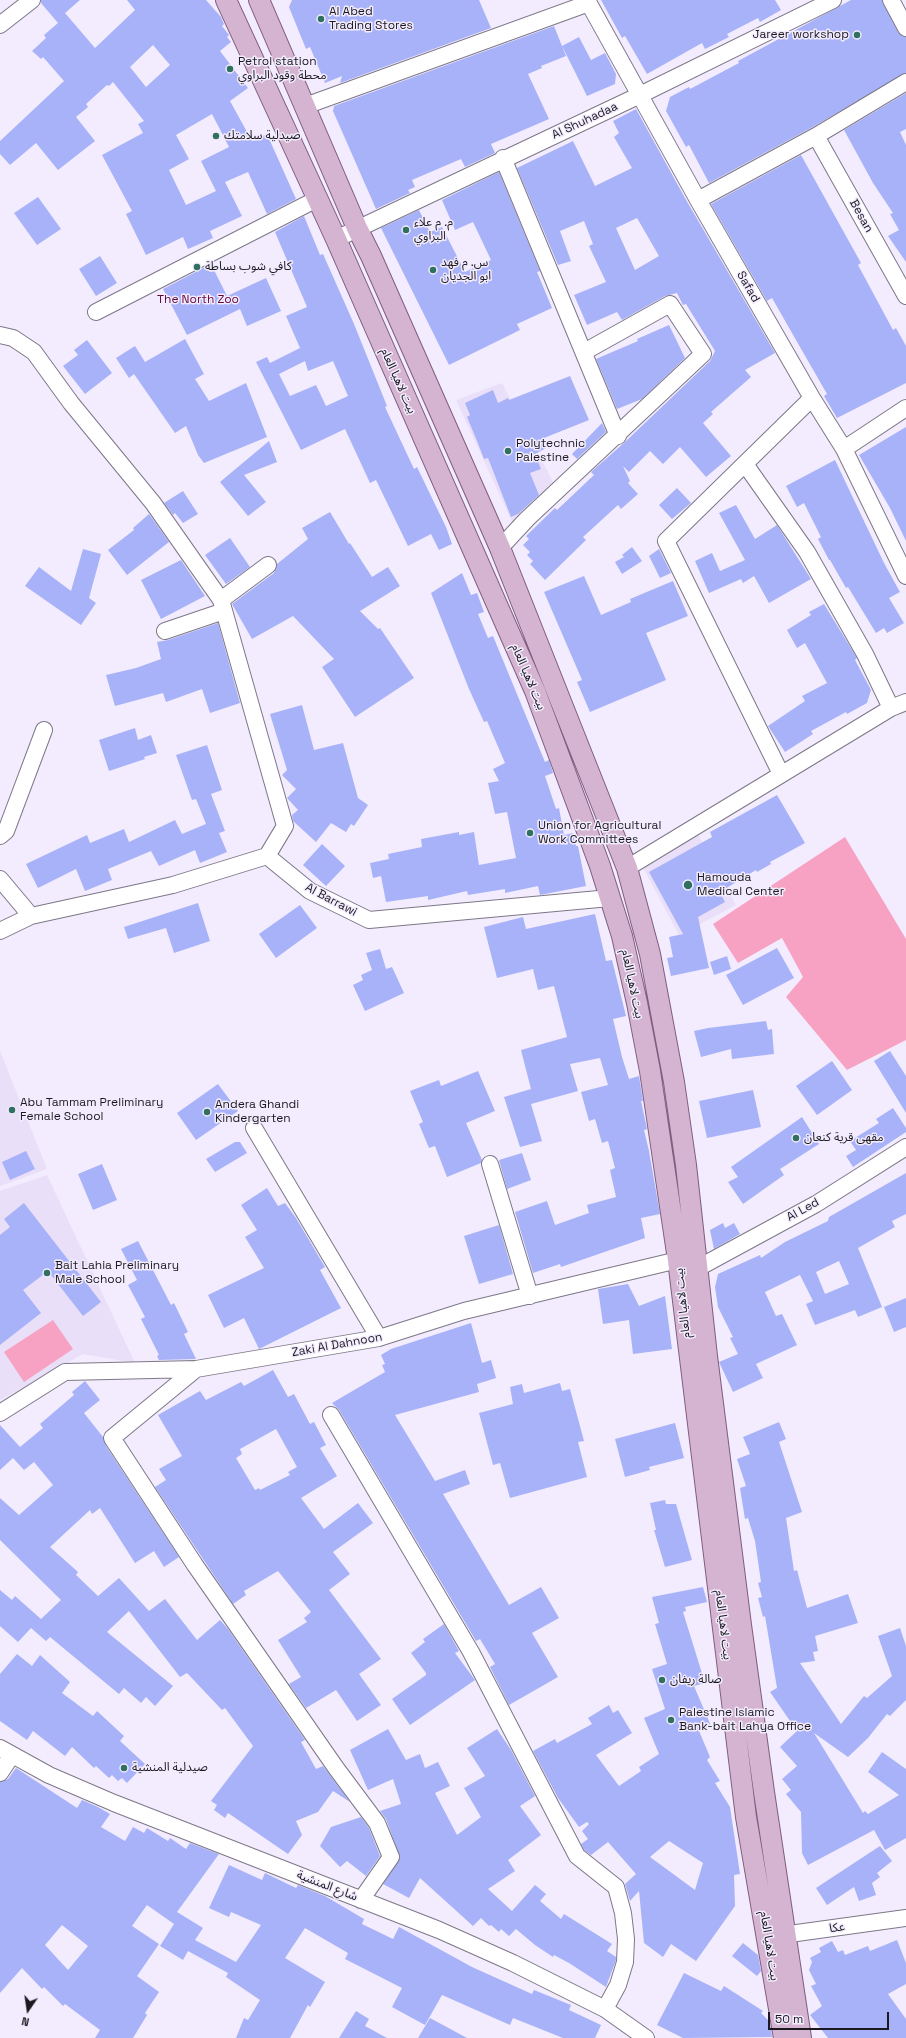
<!DOCTYPE html>
<html>
<head>
<meta charset="utf-8">
<style>
  body { margin:0 }
  #map { position:relative; width:906px; height:2038px; overflow:hidden; background:#f3ecfe; font-family:"Space Grotesk",sans-serif }
  canvas { display:block }
  .north { position:absolute; left:8px; top:1990px; width:40px; height:40px; -webkit-text-stroke:3px #f3ecfe; paint-order:stroke; rotate:193deg; font-size:11px; font-weight:700; line-height:16px; text-align:center; color:#1b191f }
  .north::after { content:''; display:block; margin:auto; width:14px; height:18px; background:#1b191f; clip-path:polygon(50% 0,100% 100%,50% 72%,0 100%) }
  .scale { position:absolute; left:768px; top:2012px; width:121px; height:18px; box-sizing:border-box; border:2px solid #1b191f; border-top:0; padding-left:5px; font-size:12px; line-height:14px; white-space:nowrap; color:#1b191f; -webkit-text-stroke:3px #f3ecfe; paint-order:stroke }
</style>
</head>
<body>
<div id="map">
<canvas width="906" height="2038"></canvas>
<div class="north">N</div>
<div class="scale">50 m</div>
</div>
<script>
const ctx = document.querySelector('canvas').getContext('2d');
ctx.lineJoin = 'round';
function fillPath(path, color) { ctx.fillStyle = color; ctx.fill(path, 'evenodd'); }
const shape = rows => new Path2D(rows.map(r => 'M' + r).join(''));
function strokePath(path, color, width, dash) { ctx.strokeStyle = color; ctx.lineWidth = width; ctx.lineCap = dash ? 'butt' : 'round'; ctx.setLineDash(dash || []); ctx.stroke(path); }
function drawText(font, color, halo, rows, align = 'center') {
  ctx.font = font + ' "Space Grotesk","Noto Sans Arabic",sans-serif'; ctx.lineWidth = 3; ctx.setLineDash([]); ctx.textBaseline = 'middle'; ctx.strokeStyle = halo; ctx.fillStyle = color; for (const [text, x, y, turn = 0] of rows) {
    ctx.save(); ctx.translate(x, y); ctx.rotate((+turn || 0) * Math.PI / 180); ctx.textAlign = isNaN(turn) ? turn : align; if (halo) ctx.strokeText(text, 0, 0); ctx.fillText(text, 0, 0); ctx.restore();
  }
}
const built = shape([
  [502,383,553,482,513,524,456,400],
  [698,834,736,905,679,935,641,864],
  [0,1051,47,1169,0,1186],
  [47,1175,135,1363,83,1354,0,1400,0,1191]
]);
const green = shape([
  [845,837,906,939,906,1040,847,1070,786,997,803,977,782,938,738,963,713,924],
  [53,1320,73,1349,24,1382,4,1352]
]);
const building = shape([
  [41,0,80,0,65,13,95,48,135,10,127,0,206,0,221,17,224,24,222,26,229,35,227,37,231,42,220,51,248,88,230,101,252,141,267,134,296,199,267,214,248,172,225,182,242,216,210,231,213,238,188,249,183,237,146,255,126,214,132,211,102,155,143,133,138,124,144,121,113,82,109,86,107,85,86,104,88,107,76,117,95,141,58,170,36,143,10,165,0,154,0,141,64,81,43,57,41,59,32,51,46,38,44,35,58,23,41,3],
  [153,45,170,65,146,87,130,67],
  [212,114,229,147,201,161,216,191,186,205,169,170,189,159,176,135],
  [292,0,479,0,491,28,340,83,342,76,325,83,310,47,306,49,289,7],
  [601,0,775,0,781,10,760,22,758,18,727,34,729,37,705,49,702,43,647,74,625,36,622,38],
  [851,0,882,0,898,32,906,37,906,73,811,128,709,183,689,145,686,147,666,111,670,97,689,87,690,89,739,63,738,61],
  [554,26,562,46,579,37,591,60,605,53,616,74,615,84,587,96,562,46,566,56,541,66,542,68,528,74,549,119,491,144,495,153,465,167,461,159,412,180,415,187,408,190,410,193,376,209,333,111,334,106],
  [906,93,906,129,900,132,906,145,906,262,888,236,899,230,890,214,893,213,873,183,844,130],
  [636,109,685,198,775,353,745,370,751,377,711,412,713,414,703,423,731,456,706,477,680,447,663,464,650,451,629,472,623,466,630,481,628,483,638,494,621,509,618,505,583,537,586,540,545,580,530,564,533,561,527,555,530,552,523,545,529,539,526,536,555,508,557,510,594,475,591,472,625,442,710,361,715,351,686,304,683,305,677,293,665,296,622,320,617,312,587,325,574,295,606,282,589,246,593,244,584,221,560,231,571,261,558,265,517,168,573,141,595,186,632,168,614,137,619,133,613,121],
  [637,218,659,256,635,270,616,228],
  [801,155,861,263,858,265,893,330,896,328,906,346,906,383,837,418,824,396,827,394,800,347,772,298,767,301,711,204],
  [499,172,540,271,537,272,552,308,517,324,520,330,449,365,381,228,419,210,430,232,442,227,465,272,491,260,473,222,455,230,442,200],
  [38,197,61,229,37,245,14,213],
  [304,216,320,255,323,254,354,324,387,406,385,407,414,469,417,467,446,527,452,544,439,550,431,534,408,546,376,480,370,483,345,429,301,450,256,362,267,357,270,363,300,348,286,316,307,307,275,232],
  [305,361,308,371,333,361,348,396,326,406,316,385,290,396,279,374],
  [100,256,117,283,96,296,79,269],
  [211,264,227,296,266,278,281,311,247,326,240,309,187,335,163,289],
  [669,325,685,358,642,399,617,409,596,359,638,341,637,339],
  [185,339,204,374,195,379,209,401,246,383,267,437,204,463,198,455,186,426,175,433,134,374,129,378,116,358,135,346,145,362],
  [87,340,112,373,85,394,63,366,78,355,74,350],
  [570,376,589,420,544,438,548,447,535,454,541,469,530,473,539,495,518,514,511,517,488,458,484,459,477,441,467,417,470,415,465,403,493,390,498,403,508,398,509,400],
  [602,423,606,432,577,459,572,454],
  [906,427,906,541,890,508,859,455],
  [269,441,277,462,244,475,266,502,248,516,220,482],
  [835,460,884,563,900,592,889,598,904,623,887,633,884,628,876,633,848,587,846,588,830,560,829,560,818,539,821,537,804,503,797,507,786,486],
  [677,488,691,503,672,519,659,505],
  [183,491,198,514,183,523,175,513,173,515,164,503],
  [736,505,755,539,777,525,811,579,769,603,754,576,743,583,741,579,709,593,695,561,712,553,720,571,745,560,719,513],
  [330,512,349,544,350,543,372,577,388,567,400,586,360,611,378,629,380,628,414,678,355,717,322,667,334,659,293,616,252,639,232,604,274,573,277,564,308,539,302,528],
  [149,514,169,542,127,575,108,550,134,530,133,528],
  [230,538,250,567,226,584,205,555],
  [632,547,642,561,622,574,615,562,624,557,622,555],
  [83,549,101,554,89,598,96,603,81,625,25,586,39,567,71,591],
  [659,549,671,573,660,578,649,556],
  [181,560,205,596,161,619,141,580],
  [462,573,471,595,477,593,484,612,478,614,488,638,493,636,545,762,549,760,553,773,545,776,556,809,559,808,564,835,573,833,576,846,578,846,586,886,540,895,538,886,505,893,505,889,468,895,467,891,428,900,428,896,386,902,381,876,373,878,370,863,389,859,388,854,422,847,421,839,459,832,459,835,474,832,479,865,516,858,507,812,495,814,488,783,499,781,493,769,505,763,487,721,484,722,469,689,431,593],
  [584,576,601,615,631,602,630,599,673,581,688,616,646,633,666,680,590,712,577,682,582,680,544,592],
  [824,604,857,658,855,660,871,690,867,703,847,714,846,712,811,731,813,734,785,752,768,726,805,701,802,696,827,683,805,643,797,648,787,630,811,615,809,612],
  [218,623,240,703,210,713,202,689,166,702,163,693,115,706,106,675,136,668,161,659,157,642,168,640],
  [302,705,314,750,343,743,358,798,368,805,354,826,351,824,346,832,331,823,316,842,293,821,292,815,298,810,287,798,296,789,282,775,287,770,270,714],
  [135,728,138,740,151,735,157,753,144,757,145,759,109,771,99,740],
  [207,745,222,790,211,794,225,831,219,833,227,852,200,863,195,850,159,866,151,851,108,869,112,880,85,891,76,869,38,888,26,864,87,835,90,843,124,829,129,842,175,820,182,834,206,824,196,799,192,800,176,755],
  [777,795,805,843,770,862,771,864,757,872,756,870,720,892,725,902,698,917,709,968,671,976,667,958,673,957,669,937,683,934,649,872,712,837,710,832],
  [322,844,345,866,326,886,303,865],
  [198,903,210,941,174,953,166,928,128,939,124,927],
  [300,905,317,928,276,958,259,934],
  [595,914,606,961,612,960,626,1016,613,1019,622,1057,629,1079,639,1076,643,1101,641,1101,647,1129,644,1130,649,1151,660,1214,641,1218,645,1238,561,1267,560,1264,533,1273,515,1212,547,1201,555,1225,589,1213,587,1205,616,1197,610,1170,615,1168,608,1141,602,1143,595,1119,589,1121,581,1092,608,1085,600,1058,570,1064,578,1091,531,1104,542,1141,520,1147,504,1097,531,1089,521,1050,567,1037,554,986,538,990,533,969,497,978,484,927,523,917,526,929],
  [777,948,794,978,743,1005,726,975],
  [380,949,386,969,392,967,404,993,365,1011,353,985,363,980,361,975,372,970,366,953],
  [727,956,731,969,714,975,710,962],
  [766,1021,768,1030,772,1029,774,1054,732,1059,731,1049,701,1057,694,1031,708,1028],
  [890,1051,906,1076,906,1113,874,1061],
  [832,1061,852,1090,817,1115,796,1086],
  [478,1071,495,1111,466,1123,482,1160,481,1163,447,1177,435,1146,429,1148,419,1124,423,1122,410,1091,439,1080,441,1086],
  [218,1084,238,1111,196,1140,177,1113],
  [753,1090,761,1127,707,1138,699,1101],
  [893,1108,906,1128,906,1132,853,1167,846,1156,856,1150,850,1141,879,1123,876,1119],
  [802,1117,819,1144,780,1169,784,1175,743,1204,728,1182,738,1177,731,1167],
  [235,1142,240,1142,247,1153,215,1172,206,1159],
  [26,1151,35,1169,10,1180,2,1162],
  [522,1153,531,1180,507,1189,499,1160],
  [102,1164,117,1200,93,1210,78,1174],
  [906,1173,906,1214,892,1221,895,1227,858,1248,882,1307,858,1317,855,1310,815,1325,806,1304,813,1301,800,1275,765,1292,776,1316,782,1314,797,1345,756,1364,763,1378,733,1392,719,1362,738,1354,730,1338,733,1337,718,1307,715,1287,718,1274,760,1255,761,1258,785,1242,828,1221,829,1217],
  [839,1261,849,1284,825,1294,816,1272],
  [267,1188,278,1206,285,1203,296,1218,325,1267,320,1270,341,1308,259,1349,244,1318,224,1328,208,1295,264,1268,245,1237,257,1230,241,1205],
  [24,1203,101,1302,83,1316,48,1271,23,1290,41,1313,0,1345,0,1235,10,1227,4,1219],
  [723,1223,725,1228,734,1223,740,1234,714,1249,710,1230],
  [499,1225,513,1274,479,1284,464,1236],
  [138,1241,171,1305,174,1303,188,1332,184,1334,196,1359,159,1360,157,1356,159,1355,141,1319,145,1317,128,1285,137,1280,121,1249],
  [628,1284,639,1306,665,1296,672,1349,633,1354,629,1320,603,1324,598,1289],
  [906,1298,906,1327,894,1332,884,1307],
  [471,1323,482,1363,491,1360,496,1378,477,1384,479,1392,395,1415,435,1481,465,1470,470,1484,443,1494,509,1605,541,1587,559,1618,532,1633,558,1677,509,1705,490,1667,495,1664,480,1639,476,1641,339,1410,332,1403,385,1372,382,1365,385,1364,381,1355,391,1349],
  [273,1370,288,1397,294,1394,310,1424,314,1422,326,1445,320,1448,337,1476,301,1498,324,1529,358,1503,373,1523,333,1552,350,1574,329,1590,381,1659,359,1674,381,1705,357,1721,336,1690,306,1708,289,1684,301,1677,278,1640,307,1622,304,1618,311,1612,278,1571,244,1591,246,1595,233,1604,155,1487,166,1480,159,1469,182,1456,158,1415,200,1391,206,1400,241,1382,244,1386],
  [276,1429,297,1467,288,1472,290,1475,260,1490,259,1488,255,1490,236,1458,242,1454,240,1449],
  [85,1381,100,1400,84,1413,103,1437,106,1446,179,1557,164,1567,154,1551,135,1563,100,1508,92,1514,90,1510,50,1547,78,1572,76,1575,98,1596,119,1578,149,1611,165,1599,197,1640,220,1620,228,1629,305,1740,301,1742,316,1769,323,1766,350,1802,333,1791,318,1812,296,1821,302,1835,288,1854,228,1813,225,1818,214,1810,217,1805,211,1801,253,1746,225,1708,222,1710,187,1673,180,1677,129,1611,107,1632,173,1686,155,1706,146,1697,141,1703,124,1688,119,1694,50,1637,46,1641,31,1628,18,1642,0,1626,0,1590,12,1600,15,1596,41,1619,61,1600,0,1540,0,1498,19,1515,53,1485,34,1462,24,1470,13,1458,0,1470,0,1425,20,1447,43,1428,40,1424,74,1395,72,1392],
  [560,1383,562,1391,570,1389,584,1441,578,1442,587,1477,510,1498,500,1463,493,1465,479,1413,513,1404,510,1387,522,1384,524,1393],
  [779,1422,786,1439,779,1442,802,1512,786,1518,794,1571,797,1570,807,1608,848,1594,858,1623,815,1636,818,1651,813,1652,815,1661,800,1663,841,1724,864,1696,867,1698,892,1676,878,1636,900,1628,906,1646,906,1700,890,1716,887,1714,868,1738,848,1757,814,1733,863,1813,865,1811,868,1814,899,1795,868,1772,882,1752,906,1769,906,1838,885,1850,874,1830,808,1865,802,1853,801,1812,786,1794,791,1790,782,1779,797,1766,780,1747,797,1731,770,1692,777,1688,765,1616,763,1617,758,1598,762,1597,758,1583,761,1582,755,1541,748,1518,745,1519,740,1488,746,1486,737,1459,750,1454,743,1437],
  [675,1423,684,1458,649,1467,650,1470,625,1477,615,1439],
  [665,1500,666,1504,676,1504,692,1560,665,1567,654,1530,656,1530,650,1503],
  [703,1587,707,1602,685,1607,686,1611,683,1612,705,1683,694,1686,711,1726,699,1731,710,1757,707,1760,720,1781,715,1783,730,1807,740,1874,734,1875,735,1906,696,1961,671,1944,663,1957,644,1943,639,1891,630,1901,625,1884,636,1874,608,1842,591,1855,584,1850,581,1844,588,1839,582,1831,589,1824,587,1822,579,1827,558,1798,533,1751,555,1739,557,1743,592,1724,588,1718,609,1705,613,1713,618,1710,632,1733,596,1755,619,1786,641,1771,639,1767,659,1754,644,1718,665,1709,652,1669,667,1664,655,1624,659,1623,652,1597],
  [669,1841,703,1863,695,1890,650,1857],
  [444,1624,459,1651,455,1653,475,1680,410,1725,392,1699,426,1675,426,1673,411,1653,425,1642,423,1639],
  [17,1654,32,1666,40,1655,70,1682,62,1693,93,1716,97,1711,124,1736,120,1741,145,1764,127,1783,122,1778,118,1781,112,1775,109,1778,96,1766,94,1768,72,1747,65,1756,33,1731,27,1740,0,1721,0,1674],
  [388,1729,406,1760,420,1754,425,1768,438,1762,450,1786,435,1793,457,1835,481,1817,464,1788,485,1776,467,1748,497,1729,511,1750,535,1796,520,1806,541,1835,508,1860,515,1871,488,1889,512,1911,535,1885,546,1894,540,1901,561,1919,564,1914,612,1944,607,1951,616,1957,616,1960,606,1987,569,1963,554,1955,553,1957,535,1945,516,1929,509,1936,501,1929,499,1932,491,1925,489,1926,481,1918,473,1926,420,1878,409,1898,383,1884,400,1858,386,1819,380,1811,401,1804,393,1779,368,1790,350,1750],
  [16,1768,77,1808,82,1800,98,1807,110,1814,101,1827,125,1841,133,1827,144,1833,147,1828,168,1841,170,1838,186,1849,190,1843,219,1854,177,1912,203,1928,195,1940,236,1962,261,1925,231,1912,229,1917,209,1908,229,1865,262,1880,265,1873,296,1888,298,1885,325,1896,364,1919,362,1924,393,1939,399,1927,472,1967,532,1994,534,1990,571,2005,569,2010,601,2025,595,2038,563,2038,513,2018,510,2025,442,1995,425,2025,392,2007,402,1988,345,1959,348,1953,305,1928,285,1958,325,1982,310,2007,308,2005,290,2038,236,2038,244,2018,248,2020,260,2000,226,1977,228,1973,188,1951,183,1960,160,1946,174,1924,147,1905,132,1926,159,1944,137,1976,159,1992,145,2013,147,2015,133,2038,95,2038,100,2030,65,2004,63,2006,44,1987,42,1989,22,1968,0,1993,0,1782,8,1779],
  [62,1925,88,1946,68,1970,45,1945],
  [361,1817,369,1828,380,1856,366,1876,347,1861,340,1867,320,1846,331,1827],
  [880,1846,892,1861,877,1873,880,1877,872,1883,876,1895,859,1901,854,1887,827,1905,816,1888],
  [897,1940,906,1963,906,1984,888,1994,906,2019,906,2038,828,2038,810,2015,822,2006,811,1986,816,1984,809,1970,812,1962,810,1958,821,1952,819,1948,832,1941,838,1952,843,1950,845,1955,868,1946,870,1951],
  [743,1943,758,1955,761,1971,757,1976,732,1956],
  [684,1973,721,1991,724,1986,763,2011,761,2013,770,2022,772,2037,683,2038,657,2025],
  [356,2011,369,2019,365,2026,387,2038,339,2038],
  [430,2018,467,2038,418,2038]
]);
const minor = shape([
  [587,0,698,200,812,398,844,449,906,576],
  [891,0,906,28],
  [0,25,32,0],
  [305,106,589,3],
  [816,136,906,296],
  [503,158,618,436],
  [698,200,816,136,906,82],
  [336,239,640,95,833,0],
  [96,312,317,199],
  [0,335,13,338,34,352,71,403,153,503,221,600,285,826,267,856],
  [844,449,906,408],
  [745,464,807,552,865,654,891,708],
  [500,548,527,519,703,354,670,304,584,352],
  [221,600,268,565],
  [165,631,224,611],
  [781,774,666,541,812,398],
  [0,836,6,831,44,730],
  [627,868,891,708,906,702],
  [0,879,31,916],
  [0,931,31,916,173,885,267,856,310,891,369,920,610,898],
  [254,1128,379,1338],
  [490,1164,530,1296],
  [698,1268,816,1204,906,1147],
  [196,1369,112,1438,195,1565,336,1768,377,1823,391,1857,361,1900],
  [0,1413,65,1372,196,1369,379,1338,464,1311,678,1260],
  [331,1415,471,1652,577,1856,616,1887,623,1913,626,1939,625,1962,618,1985,605,2009],
  [0,1748,49,1775,114,1803,439,1930,513,1963,605,2009,646,2038],
  [0,1773,12,1755],
  [775,1936,906,1918]
]);
const major = shape([
  [226,0,336,239,535,691,600,866,622,936,637,1003,650,1071,678,1260,746,1817,784,2038],
  [259,0,357,228,371,256,500,548,627,868,650,954,674,1082,686,1165,707,1356,741,1625,764,1792,801,2038]
]);
const markers = [
  [321,19,4,"#30705e"],
  [857,35,4,"#30705e"],
  [230,69,4,"#30705e"],
  [216,136,4,"#30705e"],
  [406,230,4,"#30705e"],
  [197,267,4,"#30705e"],
  [433,270,4,"#30705e"],
  [508,451,4,"#30705e"],
  [530,833,4,"#30705e"],
  [688,885,5,"#30705e"],
  [12,1110,4,"#30705e"],
  [207,1112,4,"#30705e"],
  [796,1138,4,"#30705e"],
  [47,1273,4,"#30705e"],
  [662,1680,4,"#30705e"],
  [671,1720,4,"#30705e"],
  [124,1768,4,"#30705e"]
];
const poiNames = [
  ["Al Abed",329,12],
  ["Trading Stores",329,26],
  ["Jareer workshop",849,35,"right"],
  ["Petrol station",238,62],
  ["محطة وقود البراوي",238,76],
  ["صيدلية سلامتك",224,136],
  ["م. م علاء",414,223],
  ["البراوي",414,237],
  ["س. م فهد",441,263],
  ["ابو الجديان",441,277],
  ["كافي شوب بساطة",205,267],
  ["Polytechnic",516,444],
  ["Palestine",516,458],
  ["Union for Agricultural",538,826],
  ["Work Committees",538,840],
  ["Hamouda",697,878],
  ["Medical Center",697,892],
  ["Abu Tammam Preliminary",20,1103],
  ["Female School",20,1117],
  ["Andera Ghandi",215,1105],
  ["Kindergarten",215,1119],
  ["مقهى قرية كنعان",804,1138],
  ["Bait Lahia Preliminary",55,1266],
  ["Male School",55,1280],
  ["صالة ريفان",670,1680],
  ["Palestine Islamic",679,1713],
  ["Bank-bait Lahya Office",679,1727],
  ["صيدلية المنشية",132,1768]
];
const streetNames = [
  ["Al Shuhadaa",585,121,-25],
  ["Besan",861,216,61],
  ["Safad",748,287,60],
  ["بيت لاهيا العام",398,381,66],
  ["بيت لاهيا العام",528,677,67],
  ["Al Barrawi",331,900,28],
  ["بيت لاهيا العام",632,984,78],
  ["Al Led",803,1210,-29],
  ["بيت لاهيا العام",683,1303,-96],
  ["Zaki Al Dahnoon",337,1345,-10],
  ["بيت لاهيا العام",723,1625,83],
  ["شارع المنشية",327,1886,21],
  ["عكا",837,1928,-8],
  ["بيت لاهيا العام",769,1946,81]
];
const parkNames = [
  ["The North Zoo",198,300]
];
fillPath(built, '#e9dff8');
fillPath(green, '#f7a2c2');
fillPath(building, '#a8b2f9');
strokePath(minor, '#7d7787', 18);
strokePath(major, '#805d7f', 22);
strokePath(minor, '#fff', 16);
strokePath(major, '#d4b4d1', 20);
for (const [x, y, r, color] of markers) { const dot = new Path2D(); dot.arc(x, y, r, 0, 2 * Math.PI); ctx.fillStyle = color; ctx.fill(dot); strokePath(dot, '#f3ecfe', 1.5); }
drawText('12px', '#1b191f', '#f3ecfe', poiNames, 'left');
drawText('12px', '#1b191f', '#f3ecfe', streetNames);
drawText('12px', '#620837', '#f3ecfe', parkNames);
</script>
</body>
</html>
